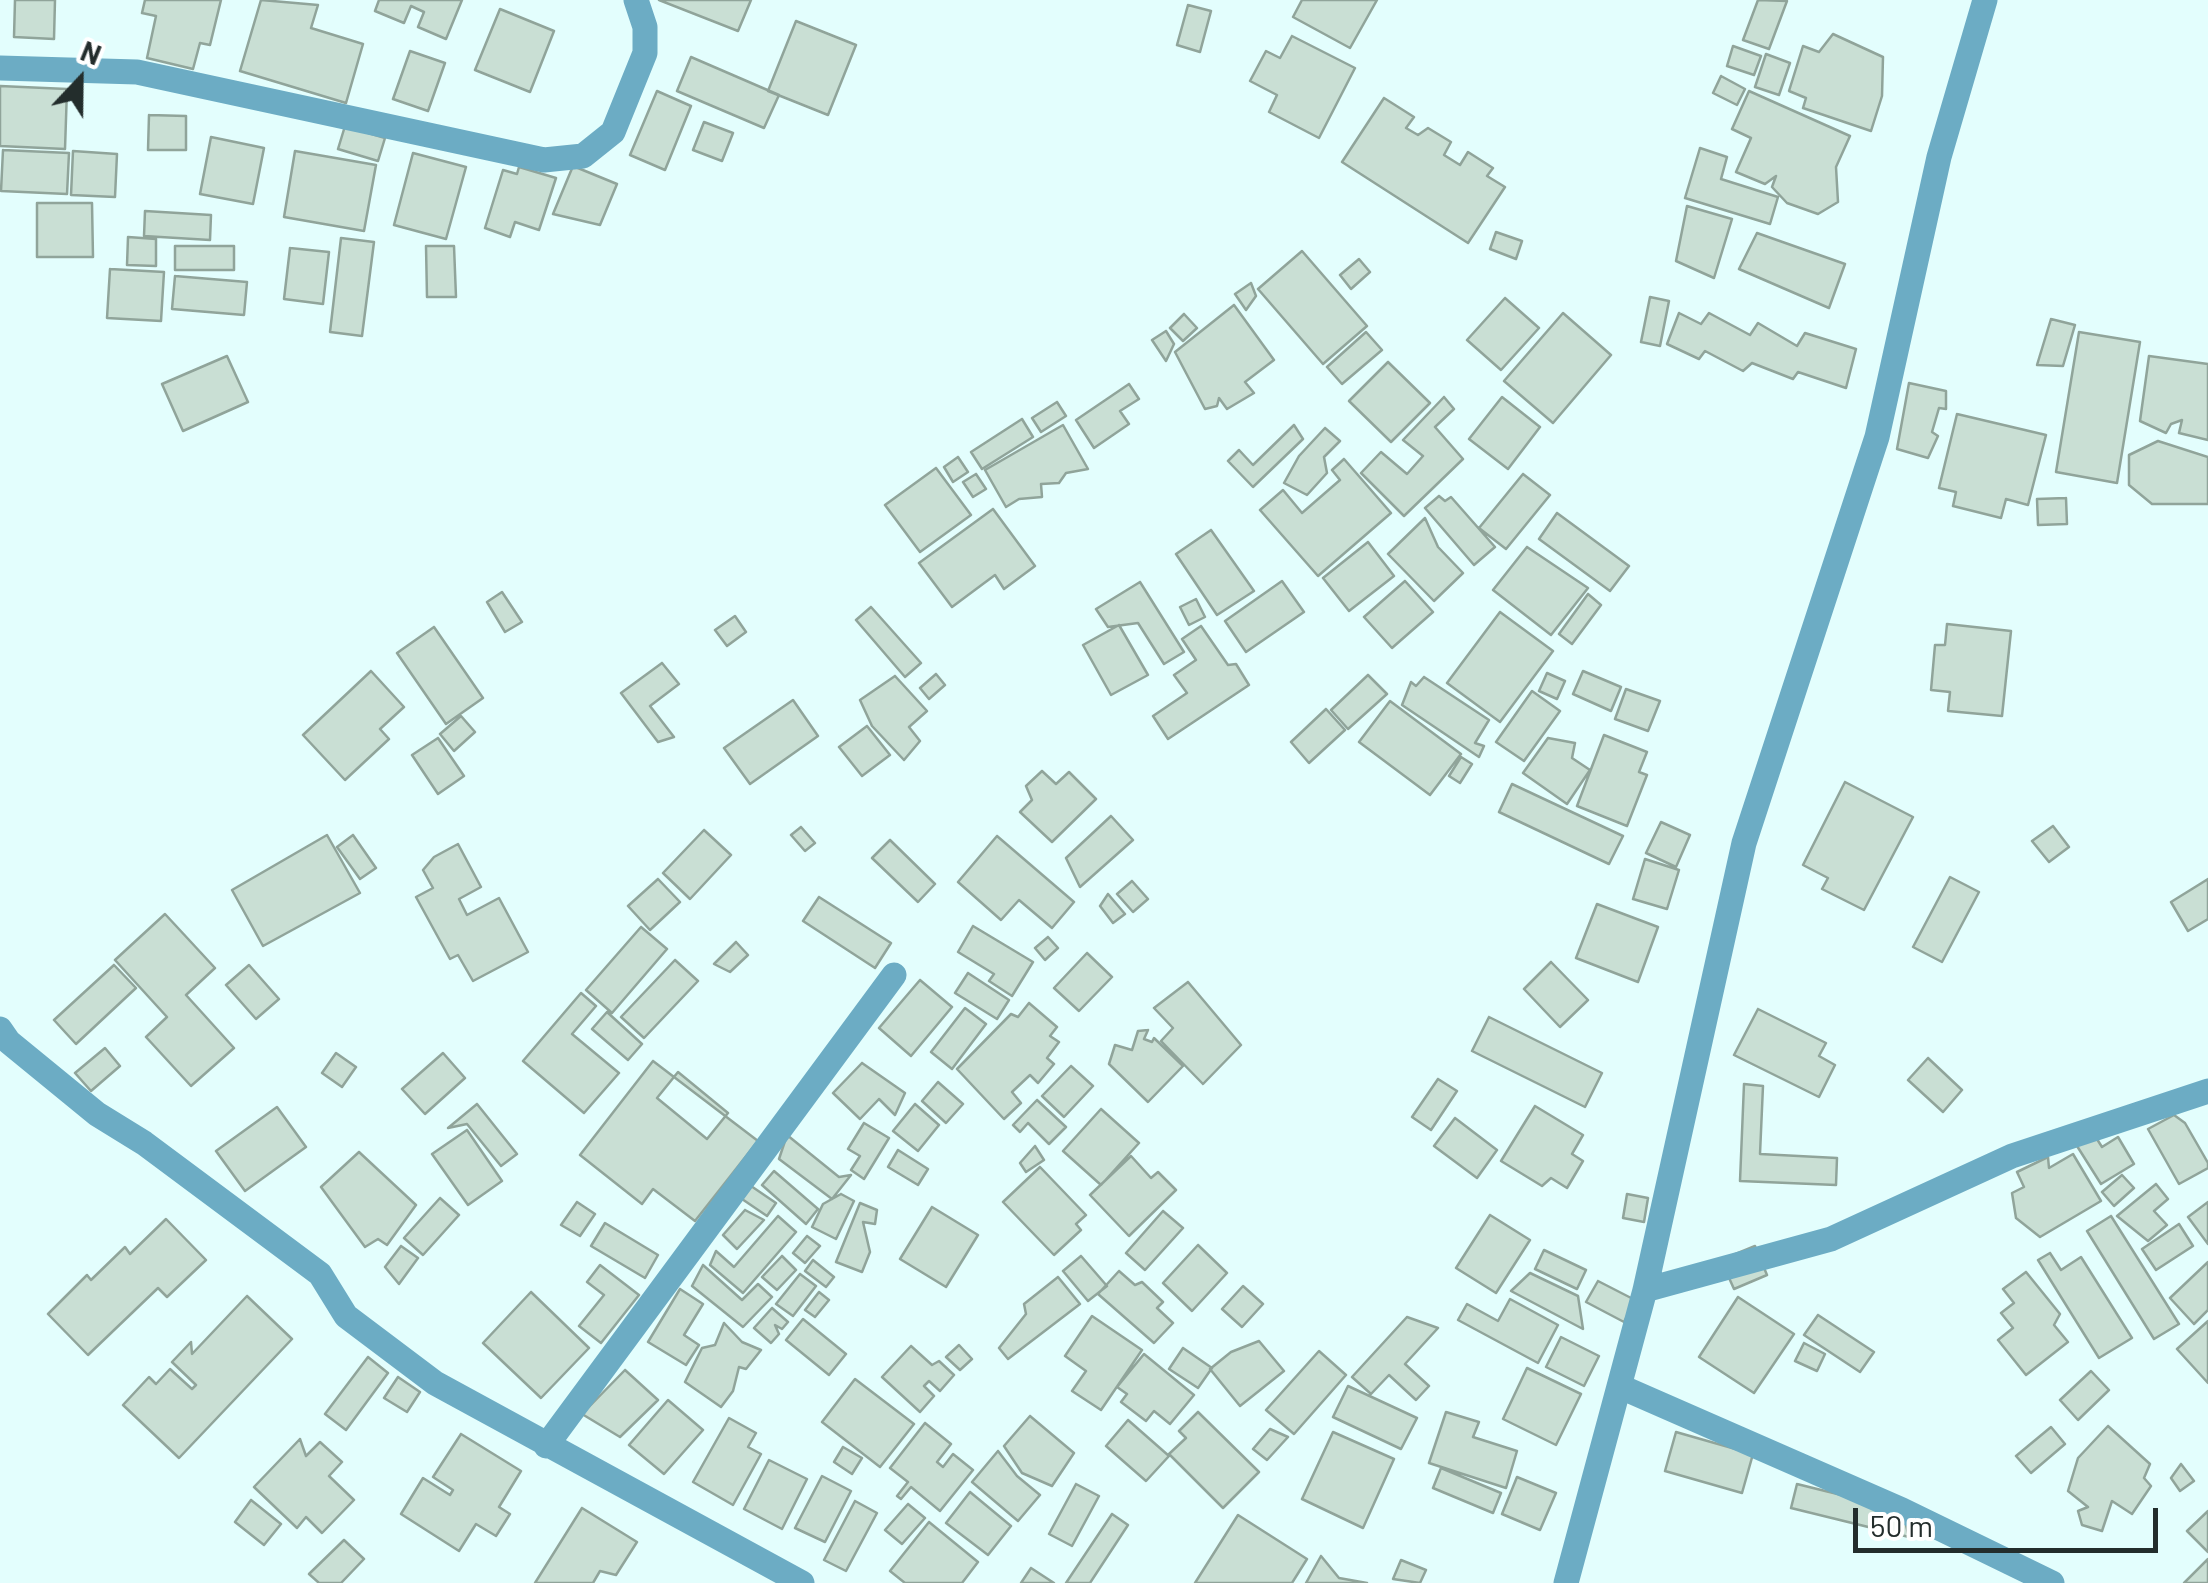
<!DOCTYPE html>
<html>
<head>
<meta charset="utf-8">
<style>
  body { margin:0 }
  #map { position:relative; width:2208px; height:1583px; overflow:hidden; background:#e3fefd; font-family:Barlow,sans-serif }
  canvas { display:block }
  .north { position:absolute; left:30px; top:30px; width:100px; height:100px; -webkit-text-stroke:8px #fff; paint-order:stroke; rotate:22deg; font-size:28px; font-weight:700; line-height:40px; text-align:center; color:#232d2c }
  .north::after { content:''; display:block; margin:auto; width:35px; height:45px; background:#232d2c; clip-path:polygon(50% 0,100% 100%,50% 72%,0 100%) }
  .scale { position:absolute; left:1853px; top:1508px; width:305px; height:45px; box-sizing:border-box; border:5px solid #232d2c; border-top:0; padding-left:12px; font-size:30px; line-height:35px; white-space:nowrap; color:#232d2c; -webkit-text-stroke:8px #fff; paint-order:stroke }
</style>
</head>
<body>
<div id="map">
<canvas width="2208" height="1583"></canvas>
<div class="north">N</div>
<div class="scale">50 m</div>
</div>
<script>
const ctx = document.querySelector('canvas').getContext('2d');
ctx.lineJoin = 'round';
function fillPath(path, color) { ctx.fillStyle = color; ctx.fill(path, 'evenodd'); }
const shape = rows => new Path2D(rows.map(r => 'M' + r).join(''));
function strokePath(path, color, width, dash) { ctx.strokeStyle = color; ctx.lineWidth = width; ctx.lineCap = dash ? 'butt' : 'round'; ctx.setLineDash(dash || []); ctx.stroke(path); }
const building = shape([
  [15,0,55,0,54,39,14,37,15,0],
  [145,0,221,0,210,45,200,43,193,69,147,58,156,16,142,13,145,0],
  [261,0,318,5,311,28,363,44,346,103,240,71,261,0],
  [379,0,462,0,446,39,418,27,424,12,411,6,404,23,375,11,379,0],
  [659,0,751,0,738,31,659,0],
  [1302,0,1377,0,1350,48,1293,17,1302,0],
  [1758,0,1787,1,1769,49,1743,40,1758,0],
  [1188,5,1211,11,1200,52,1177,45,1188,5],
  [500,9,554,31,530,92,475,70,500,9],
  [796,21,856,45,828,115,768,91,796,21],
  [1833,34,1883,57,1882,96,1871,131,1803,108,1806,98,1789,91,1803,46,1819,52,1833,34],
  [1292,36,1355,68,1319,138,1269,112,1277,95,1250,81,1266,51,1280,58,1292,36],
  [1733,46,1761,56,1754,75,1727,66,1733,46],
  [410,51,445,63,428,111,393,99,410,51],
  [1766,54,1790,63,1779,95,1755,87,1766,54],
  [691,57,779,95,764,128,677,91,691,57],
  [1721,76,1745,89,1737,105,1713,93,1721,76],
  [0,86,67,89,65,149,0,146,0,86],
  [657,91,691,106,665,170,630,155,657,91],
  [1749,91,1850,136,1836,167,1838,202,1818,214,1787,203,1772,187,1776,176,1765,184,1736,172,1751,138,1732,129,1749,91],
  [1384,98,1414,117,1406,128,1418,135,1428,128,1451,142,1444,155,1460,165,1468,152,1493,168,1487,176,1505,187,1468,243,1342,162,1384,98],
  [149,115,186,116,186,150,148,150,149,115],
  [704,122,733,133,722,161,693,150,704,122],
  [345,126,385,138,378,161,338,149,345,126],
  [211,137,264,148,253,204,200,194,211,137],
  [1700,148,1727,157,1721,179,1778,197,1770,224,1685,198,1700,148],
  [3,150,69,153,67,194,1,191,3,150],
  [73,151,117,154,115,197,71,195,73,151],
  [295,151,376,165,364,231,284,217,295,151],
  [413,153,466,167,446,239,394,225,413,153],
  [573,166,617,184,600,225,553,214,573,166],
  [519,167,556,178,539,230,515,222,510,237,485,228,503,170,517,174,519,167],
  [37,203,92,203,93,257,37,257,37,203],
  [1687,206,1732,219,1714,278,1676,261,1687,206],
  [145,211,211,215,210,240,144,236,145,211],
  [1496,232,1522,241,1516,259,1490,249,1496,232],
  [1757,233,1845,264,1829,308,1739,269,1757,233],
  [128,237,156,239,156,266,127,265,128,237],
  [341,238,374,242,362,336,330,332,341,238],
  [175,246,234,246,234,270,175,270,175,246],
  [426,246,454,246,456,297,427,297,426,246],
  [290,248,329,252,323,304,284,299,290,248],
  [1302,251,1367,326,1323,364,1258,289,1302,251],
  [1359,259,1370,272,1351,289,1340,275,1359,259],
  [110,269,164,272,161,321,107,318,110,269],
  [175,276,247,282,244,315,172,309,175,276],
  [1251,283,1256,296,1246,310,1235,294,1251,283],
  [1650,297,1669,301,1660,346,1641,342,1650,297],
  [1505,298,1539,328,1501,370,1467,340,1505,298],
  [1234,305,1274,360,1245,382,1254,393,1227,409,1219,398,1217,406,1205,409,1175,352,1234,305],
  [1563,313,1611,355,1553,423,1504,381,1563,313],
  [1679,313,1701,324,1709,313,1750,335,1758,323,1797,346,1805,333,1856,349,1846,388,1798,372,1793,379,1752,363,1743,371,1705,351,1699,359,1667,344,1679,313],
  [1184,314,1197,328,1183,341,1170,328,1184,314],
  [2051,319,2075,325,2063,366,2037,365,2051,319],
  [1166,331,1174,344,1166,361,1152,340,1166,331],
  [1366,332,1382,350,1342,384,1327,367,1366,332],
  [2079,332,2140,342,2117,483,2056,472,2079,332],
  [227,356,248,402,183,431,162,384,227,356],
  [2149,356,2208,364,2208,440,2179,433,2182,420,2171,424,2166,433,2140,421,2149,356],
  [1388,362,1430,403,1391,442,1349,401,1388,362],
  [1909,383,1946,391,1946,409,1939,408,1932,432,1938,436,1928,458,1897,449,1909,383],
  [1129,384,1139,399,1120,411,1129,424,1094,448,1076,420,1129,384],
  [1444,397,1454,409,1435,427,1463,459,1404,516,1361,473,1381,452,1407,474,1423,456,1403,440,1444,397],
  [1502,397,1540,427,1508,469,1469,439,1502,397],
  [1057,402,1066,416,1041,432,1032,418,1057,402],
  [1957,414,2046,435,2028,505,2006,499,2001,518,1953,506,1956,492,1939,488,1957,414],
  [1022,419,1033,437,982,469,971,452,1022,419],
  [1063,425,1088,469,1066,473,1059,483,1041,484,1042,497,1019,499,1006,507,985,470,1063,425],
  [1294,425,1303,439,1253,487,1228,461,1239,450,1253,465,1294,425],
  [1325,428,1340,441,1324,457,1327,473,1307,495,1284,483,1299,456,1325,428],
  [2158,441,2208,457,2208,504,2152,504,2129,485,2129,455,2158,441],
  [958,457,968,472,953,482,944,467,958,457],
  [1344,459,1391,513,1318,576,1260,510,1283,490,1302,513,1340,480,1332,470,1344,459],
  [936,468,971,515,920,552,885,505,936,468],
  [976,474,986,489,973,497,963,482,976,474],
  [1523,474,1550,495,1506,549,1479,528,1523,474],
  [1439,496,1445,501,1451,497,1495,547,1474,565,1425,508,1439,496],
  [2066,498,2067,524,2038,525,2037,499,2066,498],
  [993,509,1035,566,1004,589,995,575,952,607,919,563,993,509],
  [1557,513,1629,566,1610,591,1539,539,1557,513],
  [1425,518,1438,547,1463,573,1434,601,1388,554,1425,518],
  [1211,530,1254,591,1217,615,1176,554,1211,530],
  [1368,542,1394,576,1349,611,1323,578,1368,542],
  [1527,547,1588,588,1551,635,1493,590,1527,547],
  [1282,581,1304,612,1246,652,1225,621,1282,581],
  [1405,581,1433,612,1392,648,1364,617,1405,581],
  [1140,582,1184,652,1164,664,1138,623,1108,627,1096,609,1140,582],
  [502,592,522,622,505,632,487,602,502,592],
  [1588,594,1601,605,1572,644,1559,634,1588,594],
  [1196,599,1205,617,1189,625,1180,607,1196,599],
  [871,607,921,663,905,677,856,620,871,607],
  [1500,612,1553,651,1500,722,1447,683,1500,612],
  [735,616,746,632,727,646,715,630,735,616],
  [1947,624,2011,631,2002,716,1948,711,1950,692,1931,690,1935,645,1945,645,1947,624],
  [1119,625,1148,675,1111,695,1083,645,1119,625],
  [1201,626,1228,665,1236,664,1249,685,1168,739,1153,716,1187,693,1174,675,1196,660,1182,639,1201,626],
  [434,627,483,698,446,724,397,653,434,627],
  [662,663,679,684,650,706,674,737,658,742,621,693,662,663],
  [371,671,404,707,380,729,389,739,345,780,303,735,371,671],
  [1583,671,1621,687,1611,711,1573,694,1583,671],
  [1547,673,1565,681,1557,699,1539,691,1547,673],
  [936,674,945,685,929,699,920,688,936,674],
  [1368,675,1387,694,1348,729,1331,710,1368,675],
  [895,676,927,711,909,727,920,741,904,760,872,726,860,700,895,676],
  [1424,677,1489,720,1475,743,1484,746,1479,757,1402,705,1411,682,1416,686,1424,677],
  [1626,689,1660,701,1648,731,1615,719,1626,689],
  [1532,691,1560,711,1524,761,1496,742,1532,691],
  [793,700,818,736,750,784,724,748,793,700],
  [1390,701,1461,754,1430,795,1359,742,1390,701],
  [1326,709,1345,730,1309,763,1291,742,1326,709],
  [461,716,475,732,454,751,440,734,461,716],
  [867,726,890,755,862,776,839,747,867,726],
  [1604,735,1647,752,1639,772,1647,775,1627,826,1577,806,1604,735],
  [438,738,464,776,438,794,412,755,438,738],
  [1548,738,1575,743,1572,758,1590,770,1567,804,1523,773,1548,738],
  [1461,757,1472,764,1460,783,1449,776,1461,757],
  [1042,771,1056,784,1069,772,1096,799,1052,842,1020,812,1032,800,1026,786,1042,771],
  [1845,782,1913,817,1864,910,1822,889,1828,878,1803,865,1845,782],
  [1512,784,1623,836,1609,864,1499,812,1512,784],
  [1111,816,1133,840,1080,887,1066,858,1111,816],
  [1661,822,1690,835,1676,867,1646,853,1661,822],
  [2053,826,2069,847,2049,862,2032,841,2053,826],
  [801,827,815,843,805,851,791,835,801,827],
  [704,830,731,855,690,899,663,873,704,830],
  [327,835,360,893,263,946,232,890,327,835],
  [353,835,376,868,360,879,337,847,353,835],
  [997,836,1074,902,1052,928,1019,900,1001,920,958,882,997,836],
  [890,840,935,884,918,902,872,858,890,840],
  [458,844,481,887,459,899,467,915,499,898,528,952,473,981,458,955,450,959,416,897,433,888,423,870,434,857,458,844],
  [1645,859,1679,870,1667,909,1633,899,1645,859],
  [1950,877,1979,892,1942,962,1913,947,1950,877],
  [658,879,680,902,650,930,628,906,658,879],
  [2208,879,2208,919,2188,931,2171,902,2208,879],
  [1132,881,1148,899,1133,912,1117,894,1132,881],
  [1108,894,1125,914,1113,923,1100,906,1108,894],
  [819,897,891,943,875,968,803,921,819,897],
  [1597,904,1658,927,1638,982,1576,958,1597,904],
  [165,914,215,968,186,995,234,1048,191,1086,146,1037,167,1017,115,960,165,914],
  [973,926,1033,962,1012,996,989,981,994,974,958,952,973,926],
  [641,927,667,949,612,1013,586,990,641,927],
  [1048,937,1058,948,1045,960,1035,948,1048,937],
  [736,942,748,955,730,972,714,964,736,942],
  [1087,953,1112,977,1079,1011,1054,988,1087,953],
  [675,960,698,981,644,1038,621,1017,675,960],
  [1551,962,1588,1000,1560,1027,1524,989,1551,962],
  [114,965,136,988,76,1044,54,1020,114,965],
  [249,965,279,999,256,1019,226,985,249,965],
  [968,973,1009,1000,997,1019,955,993,968,973],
  [920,980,952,1007,911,1056,879,1028,920,980],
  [1188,982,1241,1045,1203,1084,1161,1041,1173,1028,1154,1008,1188,982],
  [581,993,596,1006,572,1034,619,1073,584,1113,523,1061,581,993],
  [1029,1003,1057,1027,1050,1036,1059,1042,1047,1058,1054,1064,1038,1083,1030,1075,1012,1092,1021,1103,1004,1119,957,1069,1011,1014,1018,1017,1029,1003],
  [965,1008,986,1024,952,1069,931,1052,965,1008],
  [1758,1009,1826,1043,1819,1056,1835,1065,1819,1097,1734,1055,1758,1009],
  [607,1012,642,1044,628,1060,592,1029,607,1012],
  [1489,1017,1602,1073,1585,1107,1472,1051,1489,1017],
  [1148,1030,1144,1039,1152,1042,1154,1038,1183,1066,1148,1102,1109,1064,1115,1045,1132,1050,1138,1031,1148,1030],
  [105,1048,120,1066,91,1091,75,1073,105,1048],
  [336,1053,356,1067,342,1087,322,1073,336,1053],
  [443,1053,465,1078,425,1114,402,1089,443,1053],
  [1928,1058,1962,1090,1943,1112,1908,1080,1928,1058],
  [653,1061,758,1141,695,1221,653,1189,642,1204,580,1155,653,1061],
  [862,1063,905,1093,895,1115,879,1099,860,1119,833,1093,862,1063],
  [1071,1066,1093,1086,1064,1117,1042,1096,1071,1066],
  [678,1072,728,1113,707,1139,657,1098,678,1072],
  [1438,1079,1457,1091,1431,1130,1412,1117,1438,1079],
  [938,1082,963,1104,946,1123,922,1101,938,1082],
  [1744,1084,1763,1086,1760,1154,1837,1158,1836,1185,1740,1181,1744,1084],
  [1037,1100,1066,1127,1049,1144,1028,1123,1020,1132,1013,1125,1037,1100],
  [477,1104,517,1154,501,1166,467,1124,448,1128,477,1104],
  [915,1104,939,1125,918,1151,893,1131,915,1104],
  [1535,1106,1583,1135,1572,1154,1583,1161,1567,1188,1551,1178,1542,1186,1501,1161,1535,1106],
  [277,1107,306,1147,245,1191,216,1151,277,1107],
  [1101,1109,1139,1143,1101,1185,1063,1151,1101,1109],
  [2174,1115,2185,1123,2208,1163,2208,1168,2179,1184,2148,1129,2174,1115],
  [1455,1118,1497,1150,1477,1178,1434,1146,1455,1118],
  [864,1123,889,1138,864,1179,851,1170,860,1156,848,1149,864,1123],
  [467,1130,502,1181,468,1205,432,1154,467,1130],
  [787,1135,839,1177,851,1175,832,1199,779,1159,787,1135],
  [2095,1136,2102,1147,2118,1137,2134,1164,2101,1184,2077,1146,2095,1136],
  [1035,1146,1044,1160,1026,1172,1020,1163,1035,1146],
  [898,1150,928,1169,918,1185,888,1167,898,1150],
  [359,1152,416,1205,387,1245,378,1239,365,1247,321,1187,359,1152],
  [2073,1154,2101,1201,2040,1237,2016,1218,2012,1193,2024,1187,2017,1172,2048,1157,2049,1168,2073,1154],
  [1131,1156,1151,1178,1158,1172,1176,1190,1129,1236,1090,1195,1131,1156],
  [1040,1167,1086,1215,1076,1224,1081,1230,1054,1255,1003,1202,1040,1167],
  [774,1171,818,1209,806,1224,762,1185,774,1171],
  [2122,1175,2134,1188,2114,1206,2102,1192,2122,1175],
  [2156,1184,2168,1199,2154,1211,2167,1225,2148,1241,2117,1216,2156,1184],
  [751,1186,776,1203,767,1216,742,1199,751,1186],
  [841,1194,854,1201,836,1239,812,1227,823,1204,841,1194],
  [1627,1194,1648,1198,1644,1222,1623,1218,1627,1194],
  [440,1198,459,1215,423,1255,404,1238,440,1198],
  [577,1202,595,1214,580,1236,561,1225,577,1202],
  [2208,1202,2208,1244,2188,1217,2208,1202],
  [860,1203,877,1210,875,1224,863,1222,870,1252,862,1272,836,1262,860,1203],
  [932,1207,978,1235,946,1287,900,1259,932,1207],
  [745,1210,764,1220,737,1249,723,1235,745,1210],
  [1163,1211,1183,1228,1145,1270,1126,1253,1163,1211],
  [1490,1215,1530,1240,1496,1293,1456,1268,1490,1215],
  [778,1216,796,1232,743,1293,710,1265,716,1251,734,1267,778,1216],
  [2111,1216,2179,1324,2154,1339,2087,1231,2111,1216],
  [166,1219,206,1260,167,1297,158,1288,88,1355,48,1314,87,1275,91,1280,125,1247,130,1254,166,1219],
  [605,1223,658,1255,645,1278,591,1246,605,1223],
  [2179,1224,2193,1246,2156,1270,2142,1249,2179,1224],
  [807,1236,820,1246,805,1263,793,1253,807,1236],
  [1198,1245,1227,1273,1192,1311,1163,1283,1198,1245],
  [401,1246,418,1258,399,1284,385,1267,401,1246],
  [1755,1246,1767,1275,1734,1289,1721,1260,1755,1246],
  [1544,1250,1586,1270,1577,1289,1535,1269,1544,1250],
  [2050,1253,2061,1270,2081,1257,2132,1338,2099,1358,2038,1260,2050,1253],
  [782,1256,796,1270,777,1290,762,1277,782,1256],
  [1081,1256,1107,1286,1088,1301,1063,1271,1081,1256],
  [813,1260,834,1277,826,1287,805,1271,813,1260],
  [2208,1262,2208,1310,2194,1324,2170,1298,2208,1262],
  [600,1265,639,1295,601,1343,579,1326,604,1295,587,1282,600,1265],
  [703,1265,742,1300,758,1284,772,1297,743,1327,692,1286,703,1265],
  [1119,1271,1135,1285,1142,1282,1163,1302,1157,1308,1173,1323,1154,1343,1098,1294,1119,1271],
  [2026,1272,2060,1314,2054,1325,2068,1342,2026,1375,1998,1340,2013,1328,2001,1313,2014,1303,2003,1289,2026,1272],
  [1530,1273,1578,1296,1583,1329,1511,1291,1530,1273],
  [800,1274,816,1286,793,1316,776,1304,800,1274],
  [1058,1277,1080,1304,1008,1359,999,1348,1026,1314,1024,1304,1058,1277],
  [1598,1281,1635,1300,1624,1322,1586,1302,1598,1281],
  [1243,1286,1263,1304,1242,1327,1222,1309,1243,1286],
  [680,1289,703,1304,684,1335,699,1345,686,1365,648,1342,680,1289],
  [531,1292,589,1348,541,1398,483,1343,531,1292],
  [819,1292,829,1300,815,1317,805,1310,819,1292],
  [247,1296,292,1339,179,1458,123,1405,149,1377,156,1384,170,1369,192,1389,196,1385,172,1362,191,1342,192,1354,247,1296],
  [1738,1297,1794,1334,1754,1393,1699,1357,1738,1297],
  [1510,1299,1558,1325,1538,1363,1458,1320,1467,1304,1498,1321,1510,1299],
  [772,1308,788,1322,782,1329,775,1325,779,1334,771,1343,754,1328,772,1308],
  [1818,1315,1874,1352,1860,1372,1804,1335,1818,1315],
  [1092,1316,1142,1350,1101,1410,1072,1391,1086,1371,1065,1356,1092,1316],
  [1407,1317,1438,1328,1405,1364,1429,1386,1416,1400,1389,1375,1371,1394,1352,1377,1407,1317],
  [803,1319,846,1354,829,1375,786,1340,803,1319],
  [2208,1321,2208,1383,2177,1349,2208,1321],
  [724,1323,742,1342,761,1350,746,1369,739,1367,733,1391,721,1407,685,1382,702,1348,715,1345,724,1323],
  [1561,1337,1599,1356,1584,1386,1546,1367,1561,1337],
  [1259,1341,1284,1371,1240,1406,1210,1369,1231,1352,1259,1341],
  [1804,1343,1825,1354,1817,1371,1795,1361,1804,1343],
  [959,1345,972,1359,960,1370,946,1357,959,1345],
  [911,1346,932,1365,939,1361,954,1375,940,1391,929,1381,924,1386,934,1396,920,1412,882,1377,911,1346],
  [1183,1348,1212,1368,1198,1388,1169,1369,1183,1348],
  [1319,1351,1346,1375,1294,1434,1266,1410,1319,1351],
  [1144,1354,1194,1395,1170,1424,1154,1411,1146,1421,1121,1402,1127,1394,1117,1387,1144,1354],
  [368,1357,388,1373,346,1430,325,1414,368,1357],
  [1527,1368,1581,1394,1556,1445,1503,1419,1527,1368],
  [625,1370,658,1400,620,1437,582,1414,625,1370],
  [2091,1371,2109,1390,2078,1420,2060,1400,2091,1371],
  [398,1377,420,1392,407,1412,384,1398,398,1377],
  [855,1379,914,1424,880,1467,822,1422,855,1379],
  [1348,1386,1417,1418,1401,1449,1333,1417,1348,1386],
  [668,1400,703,1430,664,1474,629,1445,668,1400],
  [1198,1412,1259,1472,1223,1508,1169,1454,1186,1438,1179,1431,1198,1412],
  [1446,1412,1479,1422,1473,1437,1517,1451,1506,1488,1429,1463,1446,1412],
  [1030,1416,1074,1453,1052,1486,1022,1473,1004,1446,1030,1416],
  [729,1418,756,1433,748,1447,761,1454,733,1505,693,1482,729,1418],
  [1128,1420,1169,1456,1146,1481,1106,1446,1128,1420],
  [925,1423,951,1444,937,1462,943,1467,953,1454,973,1470,940,1511,911,1487,901,1499,897,1496,908,1482,890,1468,925,1423],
  [2108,1426,2150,1464,2144,1478,2151,1486,2132,1514,2112,1501,2102,1531,2082,1525,2078,1511,2088,1507,2068,1491,2078,1458,2108,1426],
  [2051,1427,2065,1444,2031,1473,2016,1456,2051,1427],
  [1270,1429,1288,1437,1267,1460,1253,1449,1270,1429],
  [1333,1432,1394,1459,1363,1528,1302,1499,1333,1432],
  [1676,1432,1753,1454,1742,1493,1665,1471,1676,1432],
  [461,1434,521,1471,499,1507,510,1514,496,1536,476,1524,459,1551,401,1514,423,1478,450,1495,453,1490,433,1477,461,1434],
  [300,1439,306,1456,320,1442,342,1462,329,1476,354,1500,322,1533,306,1517,297,1528,254,1487,300,1439],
  [843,1447,862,1458,852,1474,834,1462,843,1447],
  [998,1451,1017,1476,1040,1495,1018,1521,972,1482,998,1451],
  [769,1460,807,1479,782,1529,744,1509,769,1460],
  [2181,1464,2194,1481,2180,1491,2171,1478,2181,1464],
  [1441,1468,1501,1493,1493,1513,1433,1488,1441,1468],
  [822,1476,851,1491,825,1542,795,1528,822,1476],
  [1517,1477,1556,1493,1540,1530,1502,1514,1517,1477],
  [1076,1484,1099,1496,1072,1546,1049,1534,1076,1484],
  [1797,1484,1902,1510,1909,1537,1791,1508,1797,1484],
  [970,1492,1011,1526,988,1555,946,1523,970,1492],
  [251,1500,281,1524,264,1545,235,1522,251,1500],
  [855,1501,877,1513,846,1571,824,1560,855,1501],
  [908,1504,925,1518,902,1544,885,1530,908,1504],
  [582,1508,637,1542,616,1575,600,1571,593,1583,535,1583,582,1508],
  [2208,1511,2208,1552,2187,1531,2208,1511],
  [1112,1514,1128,1525,1090,1583,1066,1583,1112,1514],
  [1238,1515,1307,1559,1292,1583,1195,1583,1238,1515],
  [929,1522,978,1562,962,1583,905,1583,890,1571,929,1522],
  [344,1540,364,1559,341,1583,319,1583,309,1574,344,1540],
  [1321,1556,1339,1578,1367,1583,1306,1583,1321,1556],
  [2208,1559,2208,1583,2184,1583,2208,1559],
  [1401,1560,1426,1570,1420,1583,1393,1579,1401,1560],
  [1031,1568,1054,1583,1021,1583,1031,1568]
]);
const street = shape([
  [0,68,137,72,544,160,583,156,613,132,645,53,645,27,636,0],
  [0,1029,9,1042,97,1114,144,1143,320,1274,346,1316,435,1383,802,1583],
  [1645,1290,1831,1239,2012,1156,2208,1091],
  [1621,1387,1902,1510,2052,1583],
  [546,1446,894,975],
  [1566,1583,1645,1290,1744,843,1877,437,1939,157,1985,0]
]);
fillPath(building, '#c9dfd4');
strokePath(building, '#90a49a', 2.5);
strokePath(street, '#6cacc4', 25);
</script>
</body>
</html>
